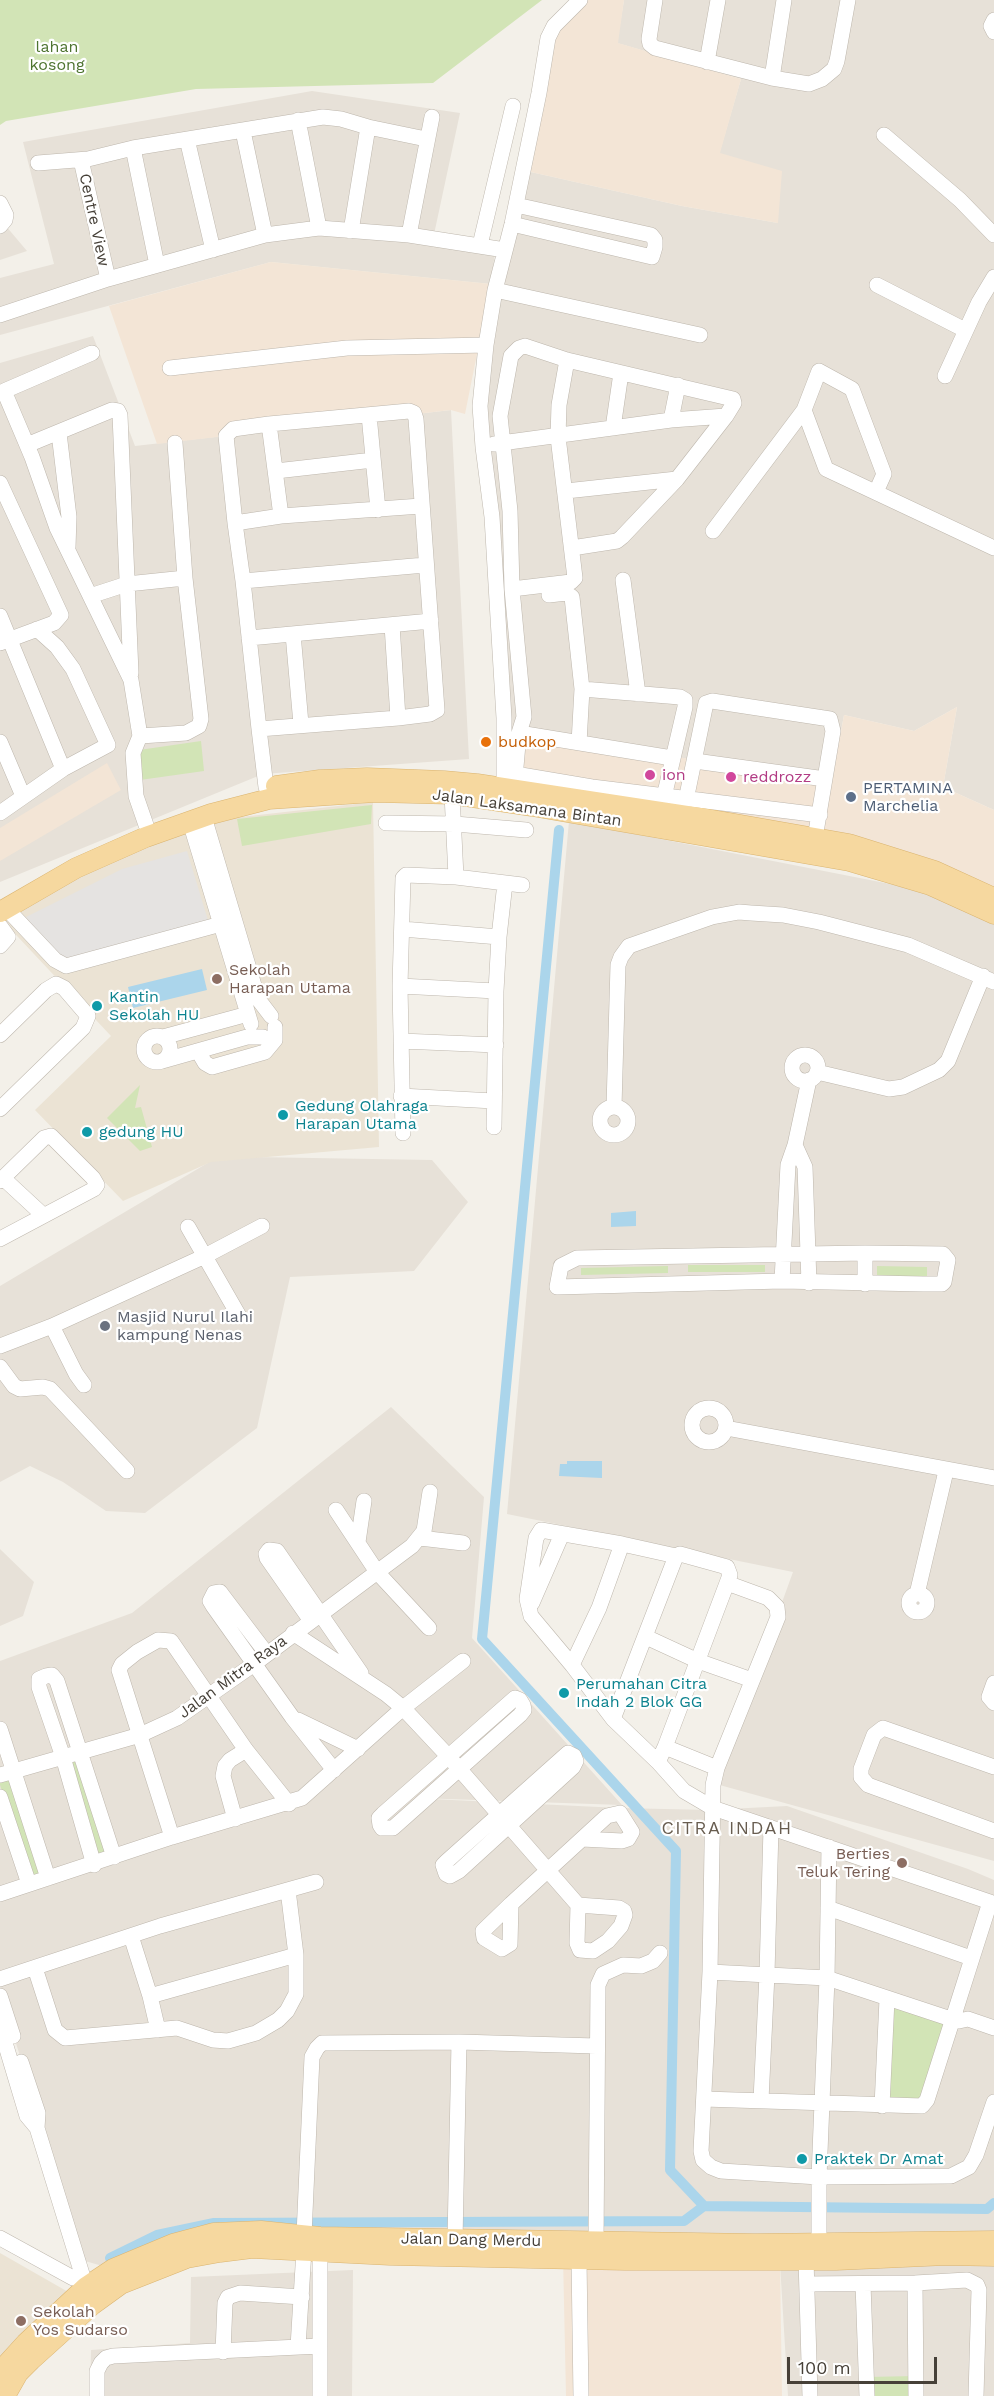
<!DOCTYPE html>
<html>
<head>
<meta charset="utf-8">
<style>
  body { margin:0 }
  #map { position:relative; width:994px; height:2396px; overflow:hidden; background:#f3f0e9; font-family:"Work Sans",sans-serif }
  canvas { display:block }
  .scale { position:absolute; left:787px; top:2357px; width:150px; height:27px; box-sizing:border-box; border:3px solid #464038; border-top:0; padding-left:8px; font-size:18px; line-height:21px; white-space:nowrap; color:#464038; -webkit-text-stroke:4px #fff; paint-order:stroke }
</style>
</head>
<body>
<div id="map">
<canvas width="994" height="2396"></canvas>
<div class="scale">100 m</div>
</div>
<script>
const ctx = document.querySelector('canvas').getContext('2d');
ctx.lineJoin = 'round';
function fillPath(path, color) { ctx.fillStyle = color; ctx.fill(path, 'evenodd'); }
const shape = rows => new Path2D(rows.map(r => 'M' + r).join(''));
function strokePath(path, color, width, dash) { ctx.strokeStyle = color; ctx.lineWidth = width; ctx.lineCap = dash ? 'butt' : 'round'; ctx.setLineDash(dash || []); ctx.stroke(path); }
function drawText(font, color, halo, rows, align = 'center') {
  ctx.font = font + ' "Work Sans",sans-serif'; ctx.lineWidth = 4.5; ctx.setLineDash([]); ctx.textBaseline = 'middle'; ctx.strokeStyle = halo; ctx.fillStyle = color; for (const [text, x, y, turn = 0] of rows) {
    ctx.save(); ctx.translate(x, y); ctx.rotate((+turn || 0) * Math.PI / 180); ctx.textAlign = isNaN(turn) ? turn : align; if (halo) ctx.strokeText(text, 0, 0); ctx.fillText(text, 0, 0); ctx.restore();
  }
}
const residential = shape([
  [624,0,994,0,994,810,943,787,957,707,914,731,844,715,832,780,508,732,480,411,522,170,682,206,778,223,719,154,741,79,617,43],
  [312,91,460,113,433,239,495,252,491,284,271,262,0,335,0,278,54,264,23,142],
  [0,219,27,251,0,260],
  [93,336,135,446,451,410,469,759,263,774,0,882,0,363],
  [569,821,931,892,994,924,994,1861,716,1784,793,1572,507,1514],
  [253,1157,432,1160,468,1202,414,1271,290,1277,257,1428,145,1513,106,1511,63,1482,30,1466,0,1482,0,1286,211,1161],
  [391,1407,484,1497,472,1638,622,1805,389,1797,620,1808,709,1810,787,1806,968,1869,994,1880,994,2248,304,2235,113,2269,78,2259,81,2248,0,1993,0,1661,132,1613],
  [0,1549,34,1582,23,1616,0,1626],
  [994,2261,994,2396,788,2396,780,2264],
  [353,2270,352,2396,90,2396,91,2350,190,2343,191,2277]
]);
const commercial = shape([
  [582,0,624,0,618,43,741,79,720,153,782,171,778,223,682,206,522,170,551,36],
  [271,262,491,284,465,414,451,410,157,444,109,306],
  [957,707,943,787,994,810,994,901,502,792,508,732,832,780,844,715,914,731],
  [107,763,121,790,0,861,0,828],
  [563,2256,780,2264,782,2396,566,2396]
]);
const education = shape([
  [373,802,379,1147,211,1162,123,1201,35,1110,111,1036,3,921,81,876,166,837,232,818],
  [0,2253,70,2293,0,2373]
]);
const green = shape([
  [0,0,542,0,433,83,196,89,6,121,0,125],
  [201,741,204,771,140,780,139,750],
  [372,805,371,824,242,846,237,819],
  [140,1085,135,1108,141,1107,152,1147,140,1151,107,1118],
  [688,1265,765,1265,765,1272,688,1272],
  [668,1266,668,1273,581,1275,581,1268],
  [877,1266,927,1267,927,1280,877,1279],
  [78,1757,109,1854,100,1858,68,1760],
  [12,1776,46,1877,32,1882,0,1785,0,1780],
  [889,1996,953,2018,925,2099,883,2105],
  [916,2376,916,2396,867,2396,866,2377]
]);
const parking = shape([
  [187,851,210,927,64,970,26,917,122,869]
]);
const water = shape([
  [202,969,207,990,133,1008,128,987],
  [636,1211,636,1226,611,1227,611,1213],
  [567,1461,602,1461,602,1478,559,1476,560,1464,567,1464]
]);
const canal = shape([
  [559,830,482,1639,676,1851,670,2170,704,2206],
  [110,2258,157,2235,214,2223,684,2221,704,2206,987,2209,994,2203]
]);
const minor = shape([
  [655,0,649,39,650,44,655,48,772,78,809,84,822,79,834,69,837,61,848,0],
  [994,20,991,26,994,32],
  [707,62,718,0],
  [772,78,784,0],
  [298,120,319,228],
  [243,131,265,235],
  [884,135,960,200,994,235],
  [187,139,213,250],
  [133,148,157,265],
  [81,160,108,279],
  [38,163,88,159,133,148,323,117,341,119,368,127,426,139],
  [0,203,6,215,5,220,0,226],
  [512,224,652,257,655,247,655,240,651,235,516,205],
  [351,231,368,127],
  [409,235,432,117],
  [480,245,513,106],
  [877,285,965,330],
  [495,290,700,335],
  [0,315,108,279,265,235,319,228,409,235,505,250],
  [92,353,4,391,32,457,57,528,131,680,140,736,133,753,136,796,146,825],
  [170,368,347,348,486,345],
  [945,376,979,302,994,277],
  [804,410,826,469,994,548],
  [369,415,378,510],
  [671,420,678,385],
  [269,424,281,516],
  [613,428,621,373],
  [59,433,69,517,68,547],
  [494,444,671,420,726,416],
  [27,445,112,410,118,411,120,415,131,673],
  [276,471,373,460],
  [0,483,61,615,54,623,0,643],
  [566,491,677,479],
  [235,523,281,516,421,506],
  [713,531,804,410,819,371,852,389,884,474,876,492],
  [623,580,638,694],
  [243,581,425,565],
  [512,589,571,582,575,578,558,437,559,405,567,360],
  [549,595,566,593,572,597,582,689,579,743],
  [90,596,127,584,185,578],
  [0,616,63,769],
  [392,625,398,718],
  [293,634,301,724],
  [249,638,431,621],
  [582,689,680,697,685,700,685,707,664,797],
  [259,729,398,718,430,714,437,710,416,419,414,413,409,411,269,424,233,429,226,436,235,523,243,581,259,729,266,787],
  [519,733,672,758],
  [140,736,186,733,199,726,201,719,185,578,175,443],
  [0,742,23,796],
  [695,761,825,779],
  [515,774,592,787,820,815],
  [504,788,504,718,492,517,483,447,480,406,486,345,495,290,512,224,539,93,548,38,554,26,580,0],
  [514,789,519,733,524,717,512,589,510,511,500,416,511,356,519,348,525,346,567,360,733,399,734,403,726,416,677,479,622,537,617,541,572,548],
  [452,794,456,877],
  [686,800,706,703,712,701,830,719,833,731,815,838],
  [0,813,63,769,108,745,73,669,57,647,37,629],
  [204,817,258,999,271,1016],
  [190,822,251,1024],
  [386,823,455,824,526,830],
  [6,908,55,960,66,966,221,924],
  [0,926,8,937,0,946],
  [402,929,499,937],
  [400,986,496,991],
  [0,1035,46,990,56,984,64,988,88,1016,83,1028,0,1109],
  '144 1049a13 13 0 1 1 26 0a13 13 0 1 1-26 0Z',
  [163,1037,248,1014],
  [401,1041,496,1045],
  [198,1051,205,1063,212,1067,265,1052,275,1040,275,1027],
  '792 1068a13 13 0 1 1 26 0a13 13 0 1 1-26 0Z',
  [162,1061,247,1037,263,1037],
  [817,1072,889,1089,903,1087,939,1070,948,1061,983,976],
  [401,1096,494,1101],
  [614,1107,618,965,621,957,629,946,712,917,739,912,751,913,783,915,819,922,908,945,994,982],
  '600 1121a14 14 0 1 1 28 0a14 14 0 1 1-28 0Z',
  [494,1127,496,991,499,937,505,883],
  [403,1133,400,986,403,878,406,875,456,877,522,885],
  [795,1145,805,1167,809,1283],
  [3,1178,43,1215],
  [0,1181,44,1138,51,1136,93,1178,97,1185,94,1189,0,1239],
  [188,1227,239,1316],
  [865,1253,943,1254,948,1260,944,1282,942,1284,923,1284,782,1281,557,1287,561,1266,577,1258,865,1253],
  [782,1281,788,1165,795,1145,809,1080],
  [865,1284,865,1253],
  [52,1326,76,1374,84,1385],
  [0,1346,52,1326,205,1256,262,1226],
  [0,1367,14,1386,20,1389,43,1387,50,1389,127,1471],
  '692 1425a17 17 0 1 1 34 0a17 17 0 1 1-34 0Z',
  [726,1428,994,1478],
  [336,1510,377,1572,429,1628],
  [420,1538,463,1543],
  [358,1542,364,1501],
  [727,1583,768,1598,777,1607,778,1617,717,1768,713,1785,710,1972,701,2151,703,2160,711,2167,721,2171,819,2177,951,2176,969,2167,976,2155,994,2102],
  '909 1603a9 9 0 1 1 18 0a9 9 0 1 1-18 0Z',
  [917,1594,946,1471],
  [532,1603,562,1534],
  [311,1621,267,1558,266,1554,269,1550,277,1551,361,1673],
  [293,1633,386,1694,403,1708,448,1756,578,1905,577,1943,580,1950,593,1951,608,1941,621,1926,625,1915,624,1911,619,1908,578,1905],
  [646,1637,698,1661,752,1680],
  [267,1654,223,1596,220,1592,214,1593,210,1601,213,1606,292,1717,334,1770],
  [572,1665,599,1608,622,1544],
  [994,1683,989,1697,994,1703],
  [515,1698,520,1700,523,1705,524,1710,520,1715,393,1828,382,1828,380,1825,379,1818,383,1814,515,1698],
  [613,1719,676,1556],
  [298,1720,358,1749],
  [0,1729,48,1878],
  [665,1747,717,1768],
  [568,1753,574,1756,576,1761,573,1767,459,1871,450,1876,446,1874,443,1865,447,1861,568,1753],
  [658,1762,665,1747,727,1583,730,1575,727,1567,680,1554,676,1556,622,1544,541,1530,536,1538,527,1599,531,1616,572,1665,613,1719,658,1762,684,1791,713,1808,990,1902,927,2100,922,2106,704,2099],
  [994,1767,883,1728,874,1735,861,1769,861,1777,868,1785,994,1831],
  [0,1775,140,1735,177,1718,254,1664,412,1546,424,1531,430,1492],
  [0,1797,29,1884],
  [235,1819,223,1776,225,1766,230,1760,246,1750],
  [172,1837,119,1670,122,1664,137,1652,158,1640,171,1641,246,1750,289,1804],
  [94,1865,63,1757,39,1687,39,1679,46,1676,52,1675,57,1681,114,1857],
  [0,1894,172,1837,302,1798,403,1708,463,1661],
  [511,1904,510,1944,502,1949,484,1938,483,1931,511,1904,607,1816,620,1813,632,1832,628,1839,622,1841,582,1839],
  [828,1908,971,1958],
  [131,1936,150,1996,158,2030],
  [35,1968,55,2030,65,2038,177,2028,213,2040,228,2041,256,2033,278,2020,287,2011,296,1994,296,1955,288,1890],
  [710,1972,827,1978,951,2019,959,2021,968,2019,994,2028],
  [0,1979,160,1926,316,1882],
  [0,1996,13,2036],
  [150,1996,296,1955],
  [0,2026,27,2116,37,2128,86,2287],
  [21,2062,38,2113,37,2128],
  [761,2100,767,1974,771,1828],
  [882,2106,887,1999],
  [304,2235,312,2057,317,2048,322,2043,459,2042,596,2046],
  [0,2238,73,2278,81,2274],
  [455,2240,459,2042],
  [596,2242,598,1985,603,1974,623,1965,641,1966,653,1961,660,1953],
  [819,2244,819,2177,827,1978,829,1847],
  [579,2259,581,2396],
  [806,2259,810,2396],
  [915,2283,916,2396],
  [807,2284,915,2283,967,2280,977,2285,979,2290,976,2396],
  [863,2284,867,2396],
  [298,2347,304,2250],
  [223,2352,225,2303,228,2297,240,2293,302,2297],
  [97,2396,97,2371,101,2363,106,2358,113,2356,320,2346],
  [320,2396,320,2251]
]);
const major = shape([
  [276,786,320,780,367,778,444,781,477,784,700,818,849,844,935,871,994,898],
  [0,912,76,868,146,837,211,814,269,799,375,792,452,794,532,806,849,861,930,885,994,914],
  [0,2378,7,2364,26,2343,86,2287,113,2269,173,2244,214,2233,261,2231,320,2237,755,2244,994,2241],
  [5,2396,18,2373,31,2360,92,2305,121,2284,187,2258,220,2252,252,2248,390,2255,625,2260,836,2260,946,2255,994,2256]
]);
const markers = [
  [486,742,6,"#e8710a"],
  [650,775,6,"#d1479c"],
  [731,777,6,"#d1479c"],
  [851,797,6,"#5c6f8a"],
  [217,979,6,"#8d6e63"],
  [97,1006,6,"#0f9aa8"],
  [283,1115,6,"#0f9aa8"],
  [87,1132,6,"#0f9aa8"],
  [105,1326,6,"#6b7280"],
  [564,1693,6,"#0f9aa8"],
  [902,1863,6,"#8d6e63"],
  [802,2159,6,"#0f9aa8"],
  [21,2321,6,"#8d6e63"]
];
const parkNames = [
  ["lahan",57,47],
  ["kosong",57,65]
];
const streetNames = [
  ["Centre View",94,220,78],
  ["Jalan Laksamana Bintan",527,808,8],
  ["Jalan Mitra Raya",233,1677,-36],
  ["Jalan Dang Merdu",471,2240,1]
];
const foodNames = [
  ["budkop",498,742]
];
const hotelNames = [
  ["ion",662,775],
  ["reddrozz",743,777]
];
const serviceNames = [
  ["PERTAMINA",863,788],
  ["Marchelia",863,806]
];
const educationNames = [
  ["Sekolah",229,970],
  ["Harapan Utama",229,988],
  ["Berties",890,1854,"right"],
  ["Teluk Tering",890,1872,"right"],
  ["Sekolah",33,2312],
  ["Yos Sudarso",33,2330]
];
const cultureNames = [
  ["Kantin",109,997],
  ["Sekolah HU",109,1015],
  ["Gedung Olahraga",295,1106],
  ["Harapan Utama",295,1124],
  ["gedung HU",99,1132],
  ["Perumahan Citra",576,1684],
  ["Indah 2 Blok GG",576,1702],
  ["Praktek Dr Amat",814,2159]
];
const worshipNames = [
  ["Masjid Nurul Ilahi",117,1317],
  ["kampung Nenas",117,1335]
];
const neighbourhoodNames = [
  ["CITRA INDAH",727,1829]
];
fillPath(residential, '#e7e1d8');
fillPath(commercial, '#f3e5d6');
fillPath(education, '#ebe3d4');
fillPath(green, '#d2e4b6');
fillPath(parking, '#e5e3e1');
fillPath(water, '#abd5eb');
strokePath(canal, '#abd5eb', 10);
strokePath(minor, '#beb7ad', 16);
strokePath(major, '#dab470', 21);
strokePath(minor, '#fff', 15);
strokePath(major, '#f6d89f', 20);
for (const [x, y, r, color] of markers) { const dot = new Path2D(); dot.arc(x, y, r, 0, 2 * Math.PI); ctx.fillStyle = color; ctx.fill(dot); strokePath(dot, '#fff', 2); }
drawText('16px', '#4e7430', '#fff', parkNames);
drawText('16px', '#464038', '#fff', streetNames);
drawText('16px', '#c56008', '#fff', foodNames, 'left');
drawText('16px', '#b23c85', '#fff', hotelNames, 'left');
drawText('16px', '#4e5e75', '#fff', serviceNames, 'left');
drawText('16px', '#785e54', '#fff', educationNames, 'left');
drawText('16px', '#0d838f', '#fff', cultureNames, 'left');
drawText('16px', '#5b616d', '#fff', worshipNames, 'left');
ctx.letterSpacing = '1.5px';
drawText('18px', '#685d50', '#fff', neighbourhoodNames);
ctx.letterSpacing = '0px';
</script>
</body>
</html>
